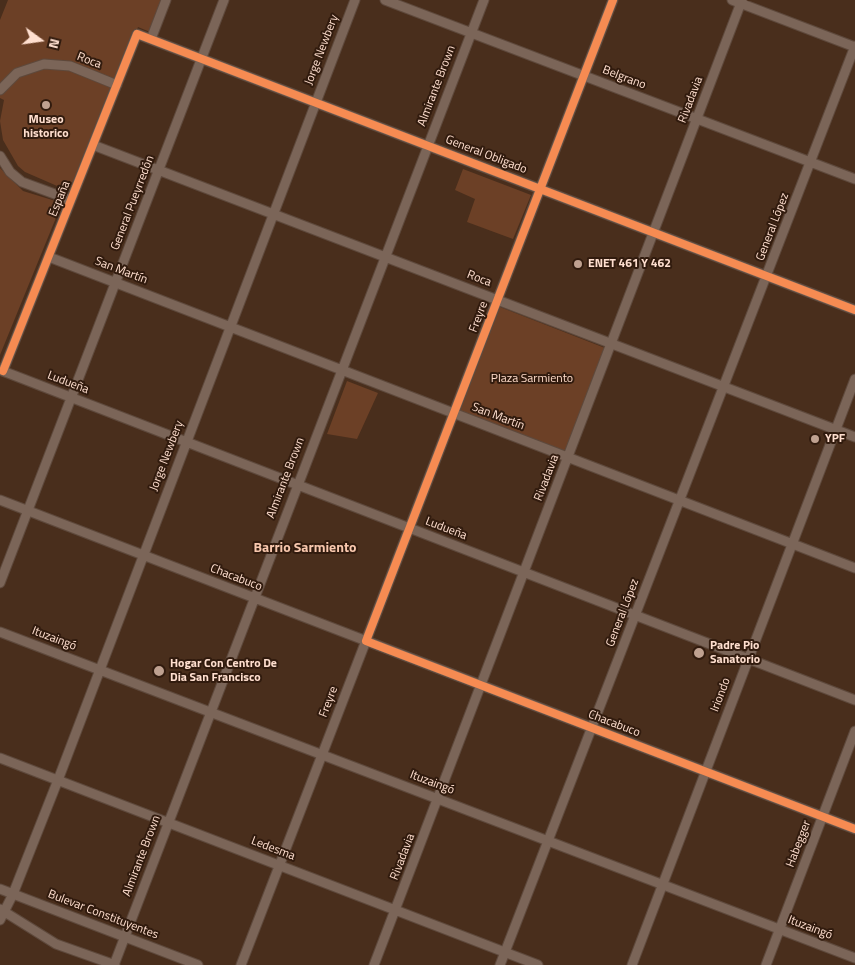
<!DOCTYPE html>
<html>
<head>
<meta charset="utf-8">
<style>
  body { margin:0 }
  #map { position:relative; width:855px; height:965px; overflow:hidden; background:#492e1c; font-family:"Titillium Web",sans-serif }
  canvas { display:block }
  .north { position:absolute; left:15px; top:15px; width:50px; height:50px; -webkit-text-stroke:4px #311b0e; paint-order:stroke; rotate:104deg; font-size:14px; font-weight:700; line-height:20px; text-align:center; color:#ffdfcf }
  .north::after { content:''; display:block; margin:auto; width:18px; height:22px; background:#ffdfcf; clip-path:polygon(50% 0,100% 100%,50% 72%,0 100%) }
</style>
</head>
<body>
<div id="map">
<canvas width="855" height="965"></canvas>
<div class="north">N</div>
</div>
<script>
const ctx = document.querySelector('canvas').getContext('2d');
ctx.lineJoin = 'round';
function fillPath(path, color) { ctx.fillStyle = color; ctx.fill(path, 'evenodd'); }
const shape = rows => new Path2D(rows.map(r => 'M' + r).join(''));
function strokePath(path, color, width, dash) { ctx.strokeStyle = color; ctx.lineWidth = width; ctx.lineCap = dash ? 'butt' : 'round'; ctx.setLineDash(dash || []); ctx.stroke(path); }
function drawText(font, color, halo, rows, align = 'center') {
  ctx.font = font + ' "Titillium Web",sans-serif'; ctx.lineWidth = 4; ctx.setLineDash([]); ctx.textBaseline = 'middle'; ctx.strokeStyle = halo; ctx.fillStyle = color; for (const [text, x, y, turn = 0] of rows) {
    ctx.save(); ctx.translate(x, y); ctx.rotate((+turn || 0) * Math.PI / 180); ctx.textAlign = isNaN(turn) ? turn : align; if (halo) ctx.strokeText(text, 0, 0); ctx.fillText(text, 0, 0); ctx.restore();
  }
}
const green = shape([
  [8,0,163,0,150,32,138,27,71,192,25,172,18,166,3,140,0,121,4,100,0,98,0,20],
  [0,168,23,191,62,203,0,355],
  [463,169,531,195,513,239,467,222,475,199,455,190],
  [500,307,605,348,565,451,459,411],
  [347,381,378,393,357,439,327,434]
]);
const minor = shape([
  [385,0,855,179],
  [732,0,855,47],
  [151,39,166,0],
  [0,90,17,73,44,64,70,66,117,85],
  [93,145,855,437],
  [0,156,10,172,22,182,71,200],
  [49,257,855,568],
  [0,370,855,700],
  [3,371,137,34,855,310],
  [0,500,855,829],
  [0,583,224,0],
  [0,632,855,958],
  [0,758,538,965],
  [0,889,198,965],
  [0,909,56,944,115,965],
  [0,920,13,894,58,780,355,0],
  [114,965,484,0],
  [241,965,613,0],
  [374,965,742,0],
  [500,965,855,46],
  [632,965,855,379],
  [766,965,855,731]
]);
const cycleway = shape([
  [613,0,366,641,855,829],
  [3,371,137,34,855,310]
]);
const markers = [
  [46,105,5,"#bfa190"],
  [578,264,5,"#bfa190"],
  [815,439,5,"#bfa190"],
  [699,653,6,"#bfa190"],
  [159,671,6,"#bfa190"]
];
const streetNames = [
  ["Jorge Newbery",322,50,-69],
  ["Roca",89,61,21],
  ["Belgrano",624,78,21],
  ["Almirante Brown",437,86,-69],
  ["Rivadavia",691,100,-69],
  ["General Obligado",486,155,21],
  ["España",60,199,-68],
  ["General Pueyrredón",133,203,-69],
  ["General López",773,227,-69],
  ["San Martín",121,271,21],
  ["Roca",479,279,21],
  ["Freyre",479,317,-69],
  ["Ludueña",68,383,21],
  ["San Martín",498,417,21],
  ["Jorge Newbery",167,456,-69],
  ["Almirante Brown",286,478,-69],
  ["Rivadavia",547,478,-69],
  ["Ludueña",446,529,21],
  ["Chacabuco",236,578,21],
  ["General López",623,613,-69],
  ["Ituzaingó",54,639,21],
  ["Iriondo",721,695,-69],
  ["Freyre",329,702,-69],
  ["Chacabuco",614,724,21],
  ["Ituzaingó",432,783,21],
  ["Habegger",799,844,-69],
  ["Ledesma",273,849,21],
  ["Almirante Brown",142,856,-69],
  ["Rivadavia",403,857,-69],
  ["Bulevar Constituyentes",103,915,21],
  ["Ituzaingó",810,928,21]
];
const poiNames = [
  ["Museo",46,120,"center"],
  ["historico",46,134,"center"],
  ["ENET 461 Y 462",588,264],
  ["YPF",825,439],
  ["Padre Pio",710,646],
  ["Sanatorio",710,660],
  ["Hogar Con Centro De",170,664],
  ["Dia San Francisco",170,678]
];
const parkNames = [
  ["Plaza Sarmiento",532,379]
];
const neighbourhoodNames = [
  ["Barrio Sarmiento",305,549]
];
fillPath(green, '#6c4026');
strokePath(minor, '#5e493c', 11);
strokePath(minor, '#7b6558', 9);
strokePath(cycleway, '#f68b52', 8);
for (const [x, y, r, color] of markers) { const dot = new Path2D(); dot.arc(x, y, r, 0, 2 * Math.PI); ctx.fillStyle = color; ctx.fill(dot); strokePath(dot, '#311b0e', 2); }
drawText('12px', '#ffdfcf', '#311b0e', streetNames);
drawText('bold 12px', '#ffdfcf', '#311b0e', poiNames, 'left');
drawText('12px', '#ffdcca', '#311b0e', parkNames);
drawText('bold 14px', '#f9c8ae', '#311b0e', neighbourhoodNames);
</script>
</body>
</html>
